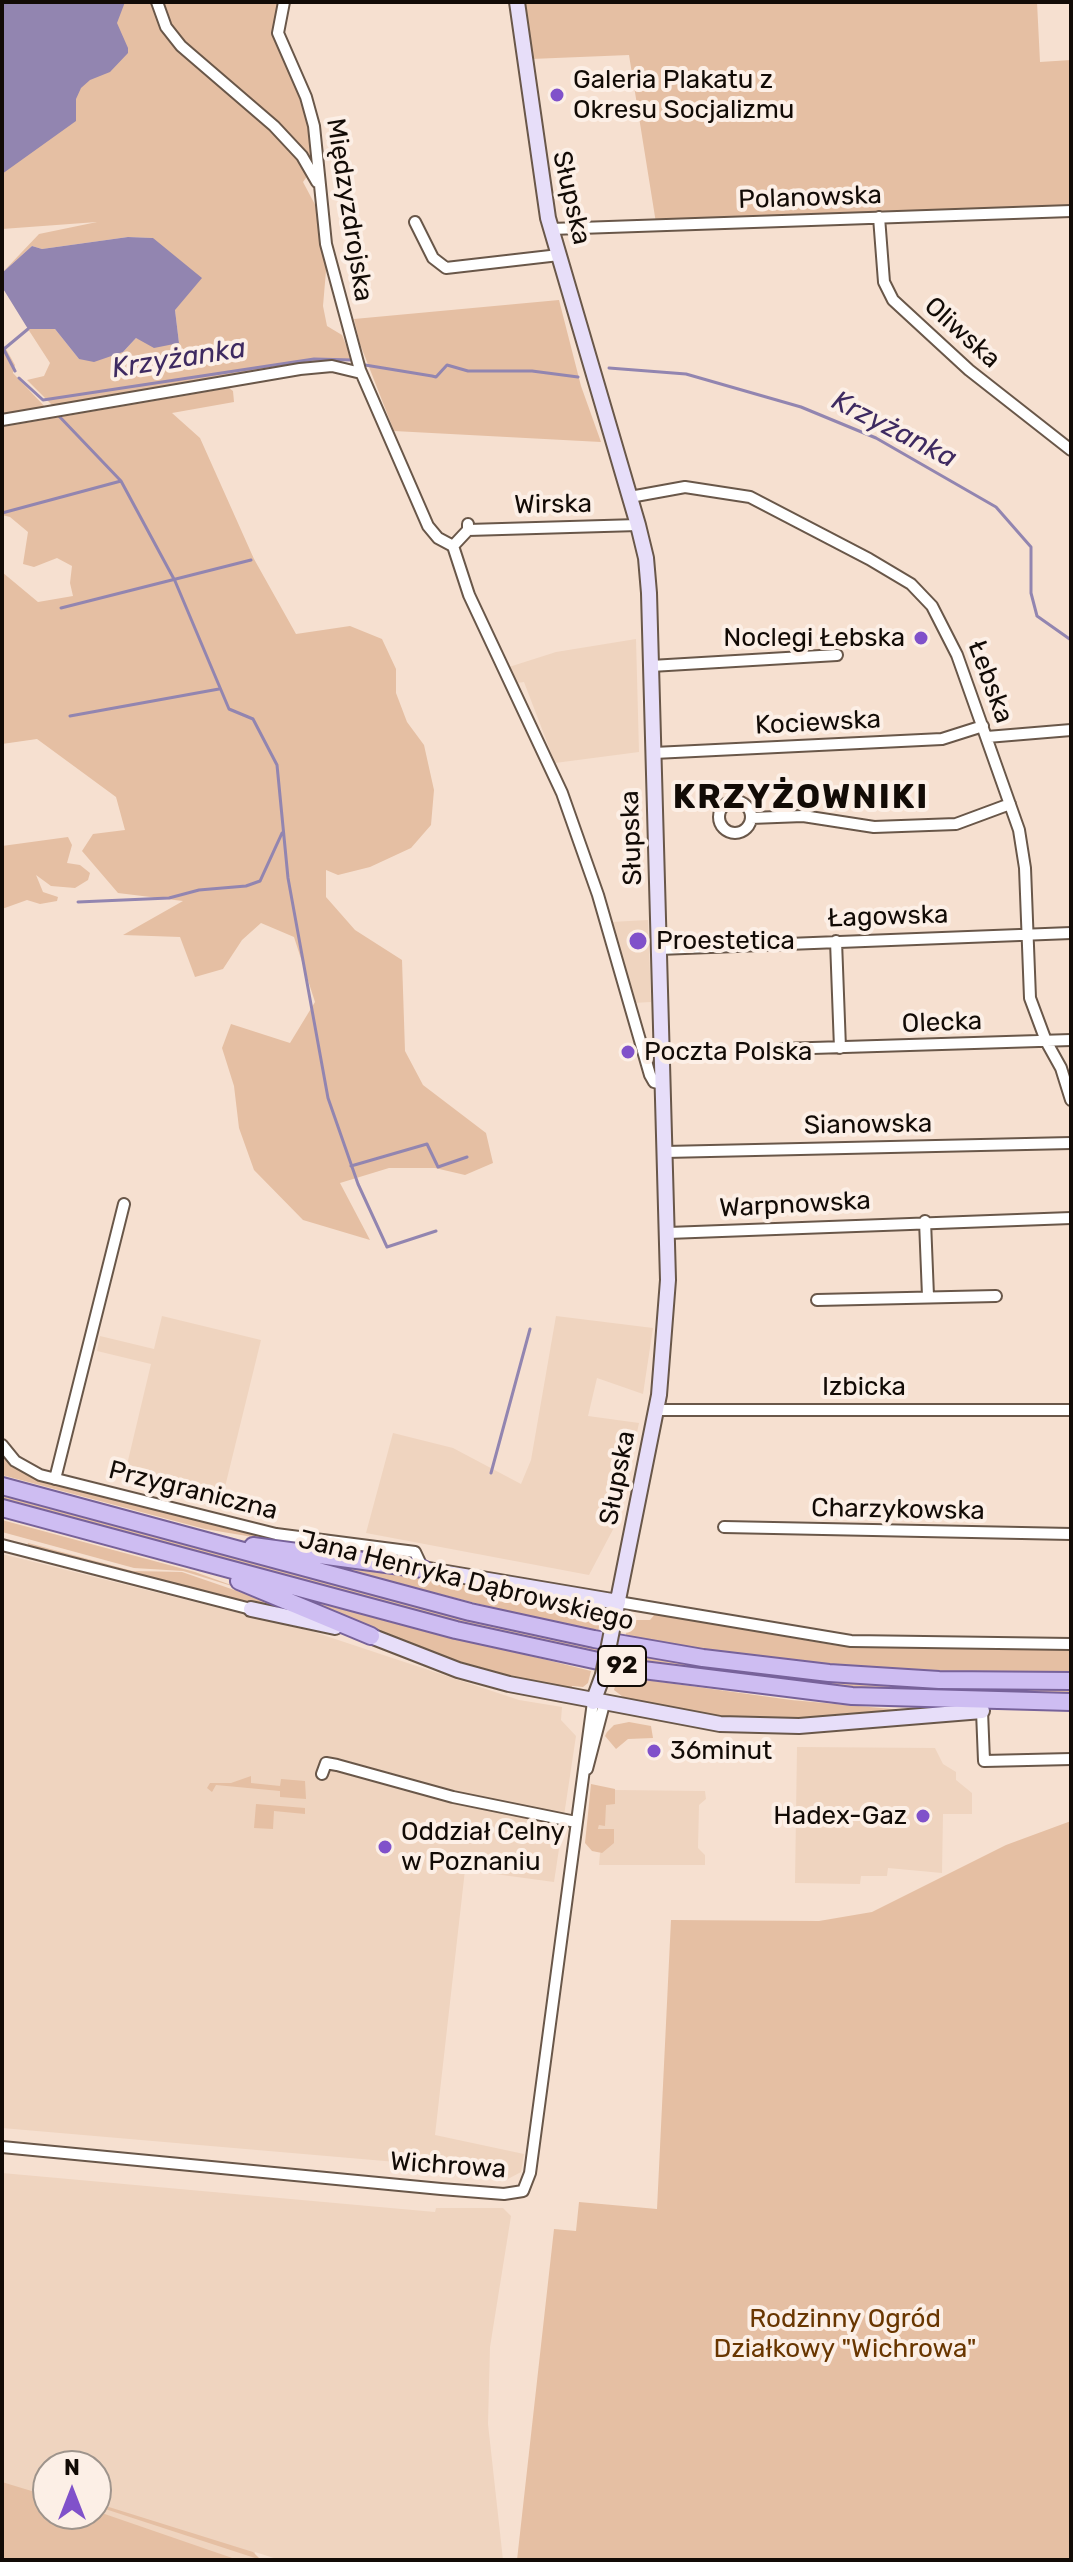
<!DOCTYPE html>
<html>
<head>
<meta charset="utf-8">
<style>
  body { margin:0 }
  #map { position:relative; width:1073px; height:2562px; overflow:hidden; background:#f6e0d0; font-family:Rubik,sans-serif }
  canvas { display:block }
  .frame { position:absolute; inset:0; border:4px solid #120b06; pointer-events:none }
  .north { position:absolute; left:32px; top:2450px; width:80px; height:80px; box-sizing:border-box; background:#fcefe6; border:2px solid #9e948c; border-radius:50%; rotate:0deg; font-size:22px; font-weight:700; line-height:32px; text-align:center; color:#120b06 }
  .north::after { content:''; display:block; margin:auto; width:28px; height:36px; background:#8051ca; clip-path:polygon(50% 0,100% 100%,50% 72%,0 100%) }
</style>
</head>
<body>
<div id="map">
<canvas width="1073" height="2562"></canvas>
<div class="frame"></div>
<div class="north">N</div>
</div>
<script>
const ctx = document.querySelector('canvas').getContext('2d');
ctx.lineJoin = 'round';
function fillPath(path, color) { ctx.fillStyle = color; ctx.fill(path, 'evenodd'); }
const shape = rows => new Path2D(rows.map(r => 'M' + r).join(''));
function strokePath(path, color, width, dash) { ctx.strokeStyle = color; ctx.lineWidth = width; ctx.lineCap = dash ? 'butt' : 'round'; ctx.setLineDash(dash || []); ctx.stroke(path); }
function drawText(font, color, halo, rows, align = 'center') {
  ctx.font = font + ' Rubik,sans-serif'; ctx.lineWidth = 8; ctx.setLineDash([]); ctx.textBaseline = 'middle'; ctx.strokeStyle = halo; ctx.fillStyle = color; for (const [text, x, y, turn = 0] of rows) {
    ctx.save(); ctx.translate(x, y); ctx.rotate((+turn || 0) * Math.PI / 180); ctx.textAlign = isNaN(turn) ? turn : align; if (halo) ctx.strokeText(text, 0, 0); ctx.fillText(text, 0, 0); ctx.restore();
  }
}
const built = shape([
  [636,639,639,752,555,763,524,682,517,683,509,667,556,652],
  [648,920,651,1002,633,1003,611,922],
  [162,1316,261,1340,223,1495,126,1469,151,1364,97,1351,100,1336,154,1349],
  [556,1316,653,1328,643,1394,597,1378,588,1416,639,1423,619,1518,589,1575,366,1533,393,1433,453,1448,521,1484,531,1460],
  [2,1554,311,1631,519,1700,562,1707,561,1720,576,1736,554,1882,465,1870,435,2135,524,2154,521,2172,506,2180,431,2172,431,2165,2,2128],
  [797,1747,935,1748,943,1764,956,1772,956,1780,972,1793,972,1814,943,1814,942,1873,888,1868,887,1876,861,1876,860,1884,795,1883],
  [615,1790,705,1791,706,1799,699,1805,698,1848,705,1855,705,1865,599,1865,600,1853,614,1840,614,1829,598,1829,599,1824,605,1825,605,1804,615,1804],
  [2,2173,435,2212,436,2208,503,2208,511,2216,490,2347,488,2424,503,2560,280,2560,255,2552,255,2558,261,2560,2,2560],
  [48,2466,96,2466,96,2514,48,2514]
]);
const green = shape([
  [84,2,281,2,276,21,305,99,317,162,303,182,320,214,327,259,323,306,327,326,342,335,352,360,204,380,55,408,27,380,44,376,50,363,28,329,55,329,79,359,123,352,136,338,179,343,175,310,153,238,128,237,42,249,32,246,2,273,39,234,97,222,2,229,2,82],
  [524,2,1037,2,1040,62,1071,60,1071,205,656,223,629,55,531,59],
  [559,300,581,386,601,442,394,431,360,344,354,319],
  [2,342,15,365,13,373,47,409,2,417],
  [229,388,233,391,234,402,172,413,200,438,254,559,296,634,350,626,382,639,396,669,396,693,407,722,424,745,434,790,431,825,411,848,370,867,338,875,326,870,326,897,355,930,402,960,405,1051,423,1085,486,1133,493,1163,465,1175,435,1168,389,1168,340,1183,370,1240,303,1220,254,1170,239,1128,234,1086,222,1048,231,1024,290,1043,315,1002,294,937,261,923,242,940,223,969,195,977,180,937,123,935,183,901,118,893,82,851,93,834,125,830,116,797,37,739,2,744,2,572,38,602,73,596,70,583,72,566,57,558,34,567,23,564,28,532,10,517,2,515,2,427],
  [68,837,72,845,67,863,80,865,90,873,88,880,75,888,51,886,36,875,43,892,58,897,57,901,40,904,27,900,2,909,2,846],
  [2,1453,34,1478,145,1507,277,1539,404,1557,396,1561,205,1529,2,1475],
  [2,1493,583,1644,1071,1688,1071,1697,813,1687,649,1665,492,1633,2,1502],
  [2,1520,195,1572,245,1590,183,1571,134,1568,2,1532],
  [28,1543,133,1571,182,1572,278,1605,280,1611,227,1602,27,1548],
  [274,1552,581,1601,583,1607,601,1612,598,1634],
  [315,1602,591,1671,588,1683,583,1687,572,1686,571,1692,429,1655,312,1603],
  [655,1614,839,1646,1071,1650,1071,1675,893,1672,753,1659,625,1639,629,1620,650,1620],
  [618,1676,791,1700,892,1709,954,1708,806,1722,729,1721,627,1700,614,1690],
  [629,1722,651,1726,653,1738,628,1739,616,1749,605,1736,607,1732,614,1725],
  [251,1776,251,1783,280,1786,281,1779,305,1781,306,1799,280,1797,280,1791,216,1785,212,1792,207,1788,210,1783,231,1783],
  [591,1784,615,1789,615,1804,606,1805,605,1826,599,1825,598,1829,614,1829,614,1843,602,1853,592,1851,585,1843],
  [256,1804,305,1808,305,1814,274,1811,273,1829,254,1828],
  [1071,1821,1071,2560,517,2560,554,2229,576,2231,579,2202,657,2209,671,1920,819,1921,872,1912,1006,1845],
  [2,2482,48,2496,48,2514,96,2511,238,2560,2,2560],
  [96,2503,253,2552,261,2560,96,2506]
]);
const water = shape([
  [2,2,125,2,117,23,128,48,128,53,110,72,90,80,81,88,76,99,76,121,2,174],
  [128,237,153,238,202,278,175,310,179,343,154,348,136,338,123,352,94,362,79,359,55,329,28,329,2,287,2,273,32,246,42,249]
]);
const stream = shape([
  [2,346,15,371],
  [4,349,28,329],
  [365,365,432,376,436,377,447,365,468,371,532,371,578,377],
  [609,368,686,374,801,407,876,438,996,507,1031,547,1031,593,1037,616,1071,640],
  [19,378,43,400,314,359,353,360],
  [57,414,121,481,175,581,229,709,253,719,277,765,288,878,328,1098,358,1184,387,1247,436,1231],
  [2,513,121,481],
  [61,608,251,560],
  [70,716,219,689],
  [78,902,169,898,199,890,246,886,260,881,282,833],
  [351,1166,427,1144,438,1167,467,1157],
  [491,1473,530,1329]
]);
const street = shape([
  [157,2,166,27,181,46,274,126,302,156,317,182],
  [284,2,278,33,306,97,314,126,326,244,360,370,428,526,438,538,453,546,468,530,468,524],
  [879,217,884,282,893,300,969,370,1071,450],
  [415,222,433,258,446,268,559,255],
  [551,229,1071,211],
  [2,420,300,369,332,366,361,373],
  [630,497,685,487,750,497,869,559,911,584,932,606,957,655,1019,830,1025,868,1030,998,1046,1041,1061,1068,1071,1100],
  [468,530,638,525],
  [453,546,469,595,562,793,598,895,650,1075,654,1082,663,1084],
  [651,666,837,655],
  [987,737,1071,730],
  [654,753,942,739,983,726],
  '719 817a16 16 0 1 1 32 0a16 16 0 1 1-32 0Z',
  [751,818,803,816,874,827,956,824,1010,804],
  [836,941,840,1048],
  [659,949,1071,933],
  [780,1049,1071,1040],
  [665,1152,1071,1143],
  [925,1221,928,1296],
  [668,1233,1071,1218],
  [817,1300,996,1296],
  [656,1410,1071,1410],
  [2,1445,15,1461,40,1475,276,1534,415,1552,423,1569],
  [55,1479,124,1204],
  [724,1527,1071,1534],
  [2,1545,251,1609],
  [618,1602,851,1641,1071,1644],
  [982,1711,984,1761,1071,1759],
  [587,1769,604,1704],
  [322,1774,326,1763,337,1765,453,1797,576,1822],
  [2,2147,441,2189,504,2194,523,2191,530,2173,593,1702]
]);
const secondary = shape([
  [517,2,548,218,638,525,646,558,649,593,668,1280,659,1395,614,1620],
  [423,1569,618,1602],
  [251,1609,335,1627],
  [363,1633,458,1670,509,1684,720,1724,799,1726,982,1711],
  [593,1702,603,1675]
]);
const primary = shape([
  [2,1486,470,1612,594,1639,703,1658,829,1673,939,1680,1071,1681],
  [2,1508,456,1630,635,1669,852,1696,1071,1702],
  [253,1546,423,1569],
  [239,1581,371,1636]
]);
const secondaryBridge = shape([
  [603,1675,614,1620]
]);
const markers = [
  [557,95,8,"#8051ca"],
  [921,638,8,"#8051ca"],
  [638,941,10,"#8051ca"],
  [628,1052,8,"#8051ca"],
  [654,1751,8,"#8051ca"],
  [923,1816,8,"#8051ca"],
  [385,1847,8,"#8051ca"]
];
const shields = [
  [622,1666,48]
];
const shieldNames = [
  ["92",622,1666]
];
const poiNames = [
  ["Galeria Plakatu z",573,80],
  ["Okresu Socjalizmu",573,110],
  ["Noclegi Łebska",905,638,"right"],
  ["Proestetica",656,941],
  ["Poczta Polska",644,1052],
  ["36minut",670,1751],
  ["Hadex-Gaz",907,1816,"right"],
  ["Oddział Celny",401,1832],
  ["w Poznaniu",401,1862]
];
const streetNames = [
  ["Słupska",571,198,77],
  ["Polanowska",810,198,-2],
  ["Międzyzdrojska",349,210,81],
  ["Oliwska",962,333,42],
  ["Wirska",553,505,-1],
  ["Łebska",990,682,70],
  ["Kociewska",818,723,-3],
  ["Słupska",632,838,-92],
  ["Łagowska",888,917,-2],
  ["Olecka",942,1023,-2],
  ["Sianowska",868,1125,-1],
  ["Warpnowska",795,1205,-3],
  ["Izbicka",864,1387],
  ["Słupska",618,1478,-79],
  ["Przygraniczna",193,1491,14],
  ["Charzykowska",898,1510,1],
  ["Jana Henryka Dąbrowskiego",466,1581,14],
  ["Wichrowa",448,2166,4]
];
const parkNames = [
  ["Rodzinny Ogród",845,2319],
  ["Działkowy \"Wichrowa\"",845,2349]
];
const waterNames = [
  ["Krzyżanka",179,359,-9],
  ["Krzyżanka",894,430,27]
];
const districtNames = [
  ["KRZYŻOWNIKI",801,798]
];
fillPath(built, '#efd4bf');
fillPath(green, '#e5bfa3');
fillPath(water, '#9285b0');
strokePath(stream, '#9285b0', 3);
strokePath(street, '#695749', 14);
strokePath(secondary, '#695749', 18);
strokePath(primary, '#77629a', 20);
strokePath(street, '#fff', 10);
strokePath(secondary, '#e7def9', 14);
strokePath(primary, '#cebdf2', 16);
strokePath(secondaryBridge, '#695749', 18, []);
strokePath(secondaryBridge, '#e7def9', 14);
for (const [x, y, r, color] of markers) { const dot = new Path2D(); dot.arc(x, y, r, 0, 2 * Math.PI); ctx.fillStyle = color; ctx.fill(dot); strokePath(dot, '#fcefe6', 3); }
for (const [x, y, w] of shields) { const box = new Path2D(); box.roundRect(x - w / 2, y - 20, w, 40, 6); ctx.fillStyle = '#fcefe6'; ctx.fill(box); strokePath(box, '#120b06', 2); }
drawText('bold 24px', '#120b06', null, shieldNames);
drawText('26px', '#120b06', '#fcefe6', poiNames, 'left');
drawText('26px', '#120b06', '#fcefe6', streetNames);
drawText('26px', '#693600', '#fcefe6', parkNames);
drawText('italic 28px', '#3e2a61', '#fcefe6', waterNames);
ctx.letterSpacing = '2px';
drawText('bold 34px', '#120b06', '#fcefe6', districtNames);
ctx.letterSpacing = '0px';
</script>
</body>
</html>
